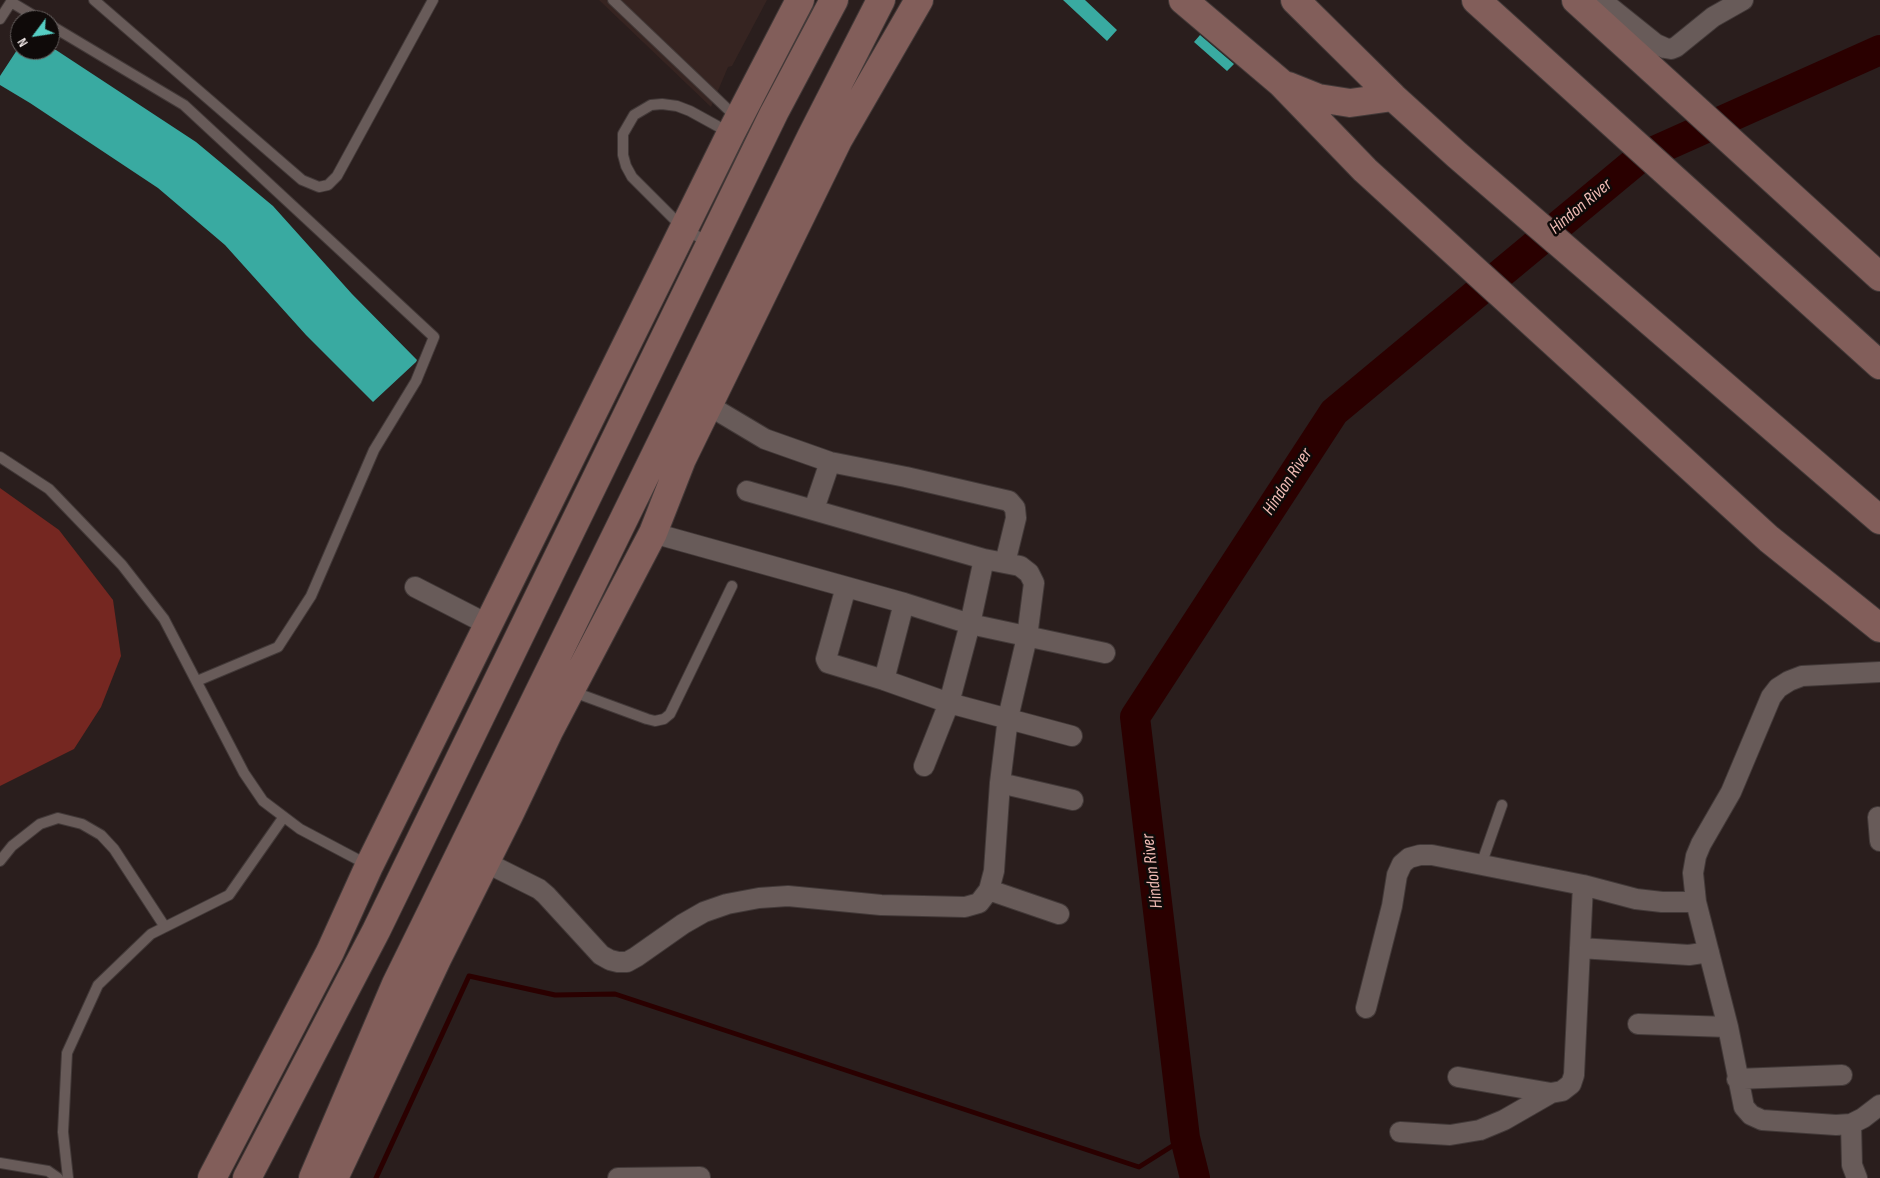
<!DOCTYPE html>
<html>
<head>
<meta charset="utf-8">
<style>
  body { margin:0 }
  #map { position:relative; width:1880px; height:1178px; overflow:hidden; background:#2a1e1d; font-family:"Sofia Sans Condensed",sans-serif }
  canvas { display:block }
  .north { position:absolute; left:10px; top:10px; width:50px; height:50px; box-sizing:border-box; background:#0f0a09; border:1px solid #686261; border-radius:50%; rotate:239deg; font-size:14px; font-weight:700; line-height:20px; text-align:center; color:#ede5e4 }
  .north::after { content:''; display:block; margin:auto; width:18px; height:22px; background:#56cec4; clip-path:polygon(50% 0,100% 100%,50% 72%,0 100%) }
</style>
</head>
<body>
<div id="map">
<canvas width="1880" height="1178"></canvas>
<div class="north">N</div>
</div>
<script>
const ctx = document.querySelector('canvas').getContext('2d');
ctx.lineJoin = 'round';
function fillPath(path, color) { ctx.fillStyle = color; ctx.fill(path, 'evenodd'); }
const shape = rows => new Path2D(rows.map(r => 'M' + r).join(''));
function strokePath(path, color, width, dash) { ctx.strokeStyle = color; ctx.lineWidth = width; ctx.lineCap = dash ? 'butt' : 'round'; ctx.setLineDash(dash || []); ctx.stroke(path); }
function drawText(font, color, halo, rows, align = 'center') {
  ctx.font = font + ' "Sofia Sans Condensed",sans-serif'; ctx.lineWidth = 5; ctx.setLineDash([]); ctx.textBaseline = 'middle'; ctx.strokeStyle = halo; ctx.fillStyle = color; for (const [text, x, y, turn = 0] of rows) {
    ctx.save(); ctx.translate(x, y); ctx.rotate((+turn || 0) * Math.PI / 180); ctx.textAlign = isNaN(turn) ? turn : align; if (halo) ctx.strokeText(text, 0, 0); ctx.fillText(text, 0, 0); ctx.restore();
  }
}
const built = shape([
  [599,0,767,0,732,66,728,67,711,107]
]);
const green = shape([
  [0,488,59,530,113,600,121,656,101,707,74,749,0,786]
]);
const stream = shape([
  [376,1178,469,976,555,995,615,994,1139,1167,1185,1138]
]);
const river = shape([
  [1195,1178,1185,1138,1135,717,1334,412,1641,157,1880,50]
]);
const building = shape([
  [1063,0,1085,0,1117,30,1107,41],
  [1200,35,1234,64,1227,71,1194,42],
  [17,50,56,50,196,142,273,206,352,294,417,360,416,362,373,402,306,335,225,245,158,188,30,103,0,85,0,76]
]);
const lane = shape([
  [94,0,302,180,319,187,328,185,337,176,433,0],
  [613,0,737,118],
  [0,19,11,2,41,20],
  [50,25,184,105,434,337,416,381,374,450,311,596,278,647,197,681],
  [710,243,684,229,632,177,626,166,623,155,623,134,634,115,651,105,662,104,677,106,690,111,730,133],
  [0,457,49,489,122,565,164,619,244,773,263,801,300,829,368,865],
  [571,691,647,719,655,721,664,719,670,714,732,586],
  [0,861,12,846,40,824,58,818,82,824,101,835,114,849,165,927],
  [1481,865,1502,805],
  [0,1163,48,1171,58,1178],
  [68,1178,63,1132,67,1053,98,985,151,934,229,895,283,818]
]);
const street = shape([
  [1601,0,1656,44,1665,48,1671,49,1676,47,1713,17,1743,0],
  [708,405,765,439,830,462,906,477,1009,501,1015,508,1016,518,1005,563],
  [814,509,830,462],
  [653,533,904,603,970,624,1105,653],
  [415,587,489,625],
  [846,587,826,659,828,663,884,680,949,703,1072,736],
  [1880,672,1802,676,1789,681,1778,688,1771,697,1731,792,1701,844,1696,856,1693,873,1696,902,1728,1027,1744,1107,1751,1115,1762,1120,1836,1125,1851,1124,1863,1118,1880,1105],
  [884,680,904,603],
  [924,766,949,703,970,624,984,559],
  [1000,783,1073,800],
  [1878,817,1880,841],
  [485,862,539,889,546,895,601,955,610,960,618,962,627,962,636,957,683,924,704,912,727,904,759,898,788,896,881,905,965,907,979,903,989,890,994,871,1000,783,1008,718,1027,637,1034,583,1029,573,1020,566,984,559,747,491],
  [989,890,1059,914],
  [1580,948,1689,955,1709,952],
  [1366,1008,1392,906,1397,875,1402,864,1409,858,1420,855,1432,855,1583,885,1636,899,1662,902,1696,902],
  [1638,1024,1728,1027],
  [1458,1077,1551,1093,1562,1091,1571,1084,1574,1075,1583,885],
  [1737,1079,1842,1075],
  [1851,1124,1852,1165,1857,1178],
  [1400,1132,1450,1135,1480,1130,1504,1120,1551,1093],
  [618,1178,700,1177]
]);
const secondary = shape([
  [1183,0,1281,83,1365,170,1769,539,1880,628],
  [1295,0,1393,97,1457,155,1880,520],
  [1476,0,1880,365],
  [1576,0,1880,277],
  [1288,86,1318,98,1350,103,1393,97],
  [212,1178,330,952,369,866,731,133,800,0],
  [247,1178,376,931,774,113,834,0],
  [313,1178,396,984,425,925,811,137,881,0],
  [334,1178,437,959,509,815,549,731,653,533,682,459,838,140,919,0]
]);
const waterNames = [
  ["Hindon River",1581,207,-40],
  ["Hindon River",1288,482,-57],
  ["Hindon River",1153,871,-97]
];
fillPath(built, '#362421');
fillPath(green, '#752721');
strokePath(stream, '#2a0000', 5);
strokePath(river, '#2a0000', 30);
fillPath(building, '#39aaa1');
strokePath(lane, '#423938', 12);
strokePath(street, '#423938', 22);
strokePath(secondary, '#423938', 30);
strokePath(lane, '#685b59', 10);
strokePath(street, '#685b59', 20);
strokePath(secondary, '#825e5a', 28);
drawText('italic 18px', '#f1bcb5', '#0f0a09', waterNames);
</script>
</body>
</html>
